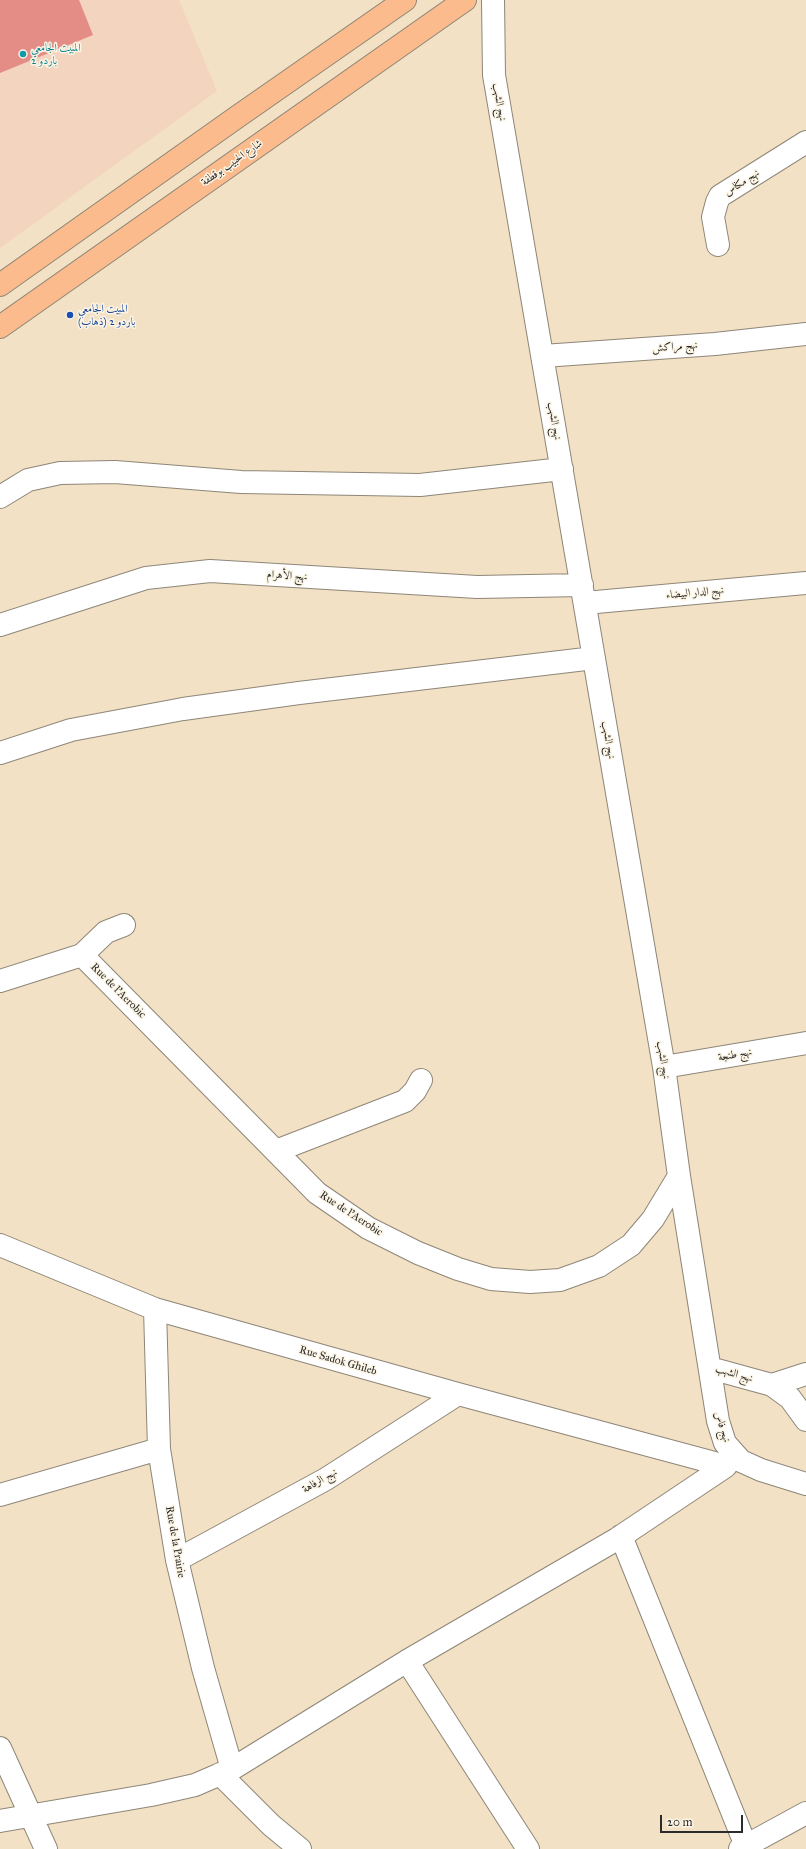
<!DOCTYPE html>
<html>
<head>
<meta charset="utf-8">
<style>
  body { margin:0 }
  #map { position:relative; width:806px; height:1849px; overflow:hidden; background:#f2e1c4; font-family:"IM FELL Great Primer",serif }
  canvas { display:block }
  .scale { position:absolute; left:660px; top:1815px; width:83px; height:18px; box-sizing:border-box; border:2px solid #2b2b2b; border-top:0; padding-left:5px; font-size:12px; line-height:14px; white-space:nowrap; color:#2b2b2b; -webkit-text-stroke:3px #fcf5e5; paint-order:stroke }
</style>
</head>
<body>
<div id="map">
<canvas width="806" height="1849"></canvas>
<div class="scale">20 m</div>
</div>
<script>
const ctx = document.querySelector('canvas').getContext('2d');
ctx.lineJoin = 'round';
function fillPath(path, color) { ctx.fillStyle = color; ctx.fill(path, 'evenodd'); }
const shape = rows => new Path2D(rows.map(r => 'M' + r).join(''));
function strokePath(path, color, width, dash) { ctx.strokeStyle = color; ctx.lineWidth = width; ctx.lineCap = dash ? 'butt' : 'round'; ctx.setLineDash(dash || []); ctx.stroke(path); }
function drawText(font, color, halo, rows, align = 'center') {
  ctx.font = font + ' "IM FELL Great Primer",Amiri,serif'; ctx.lineWidth = 3; ctx.setLineDash([]); ctx.textBaseline = 'middle'; ctx.strokeStyle = halo; ctx.fillStyle = color; for (const [text, x, y, turn = 0] of rows) {
    ctx.save(); ctx.translate(x, y); ctx.rotate((+turn || 0) * Math.PI / 180); ctx.textAlign = isNaN(turn) ? turn : align; if (halo) ctx.strokeText(text, 0, 0); ctx.fillText(text, 0, 0); ctx.restore();
  }
}
const built = shape([
  [0,0,179,0,217,91,0,248]
]);
const building = shape([
  [0,0,79,0,93,35,0,73]
]);
const minor = shape([
  [493,0,494,75,664,1067,679,1176,718,1421,725,1443,741,1461,761,1470,806,1484],
  [718,245,713,217,717,202,720,196,806,142],
  [543,356,715,344,806,334],
  [0,497,28,480,60,473,115,472,241,482,420,485,562,469],
  [585,603,806,583],
  [0,625,146,578,210,571,477,587,582,585],
  [0,753,71,730,183,709,299,693,594,658],
  [82,955,106,932,124,925],
  [0,981,82,955,317,1193,368,1228,418,1253,458,1269,491,1279,530,1282,560,1280,599,1266,631,1245,653,1219,679,1176],
  [664,1067,806,1043],
  [276,1151,405,1101,415,1091,421,1080],
  [0,1245,155,1309,458,1394,726,1466,617,1539,407,1661,232,1769,195,1785,151,1795,0,1821],
  [155,1309,159,1449,177,1560,203,1668,232,1769],
  [710,1368,772,1385,790,1398,806,1420],
  [772,1385,806,1374],
  [0,1495,159,1449],
  [621,1536,746,1846],
  [177,1560,326,1479,458,1394],
  [407,1661,528,1849],
  [0,1748,46,1849],
  [220,1774,271,1825,300,1849],
  [740,1849,806,1813]
]);
const major = shape([
  [0,285,237,117,405,0],
  [0,327,465,0]
]);
const markers = [
  [23,54,4,"#0f9aa8"],
  [70,315,4,"#1a4fb4"]
];
const cultureNames = [
  ["المبيت الجامعي",31,48],
  ["باردو 2",31,61]
];
const streetNames = [
  ["نهج الشهب",499,102,80],
  ["شارع الحبيب بوقطفة",232,163,-35],
  ["نهج مكناس",742,183,-33],
  ["نهج مراكش",675,347,-4],
  ["نهج الشهب",554,421,80],
  ["نهج الأهرام",287,576,4],
  ["نهج الدار البيضاء",695,593,-5],
  ["نهج الشهب",608,740,80],
  ["Rue de l'Aerobic",118,991,45],
  ["نهج طنجة",735,1055,-10],
  ["نهج الشهب",663,1060,81],
  ["Rue de l'Aerobic",351,1214,33],
  ["Rue Sadok Ghileb",338,1361,16],
  ["نهج الشهب",734,1374,16],
  ["نهج فاس",722,1427,72],
  ["نهج الرفاهة",320,1481,-30],
  ["Rue de la Prairie",175,1542,80]
];
const transitNames = [
  ["المبيت الجامعي",78,309],
  ["باردو 2 (ذهاب)",78,322]
];
fillPath(built, '#f3d4bf');
fillPath(building, '#e48d87');
strokePath(minor, '#8e8678', 24);
strokePath(major, '#8e8678', 24);
strokePath(minor, '#fff', 22);
strokePath(major, '#fbbb8c', 22);
for (const [x, y, r, color] of markers) { const dot = new Path2D(); dot.arc(x, y, r, 0, 2 * Math.PI); ctx.fillStyle = color; ctx.fill(dot); strokePath(dot, '#fcf5e5', 1.5); }
drawText('11px', '#0d838f', '#fcf5e5', cultureNames, 'left');
drawText('11px', '#2b2b2b', '#fcf5e5', streetNames);
drawText('11px', '#164399', '#fcf5e5', transitNames, 'left');
</script>
</body>
</html>
